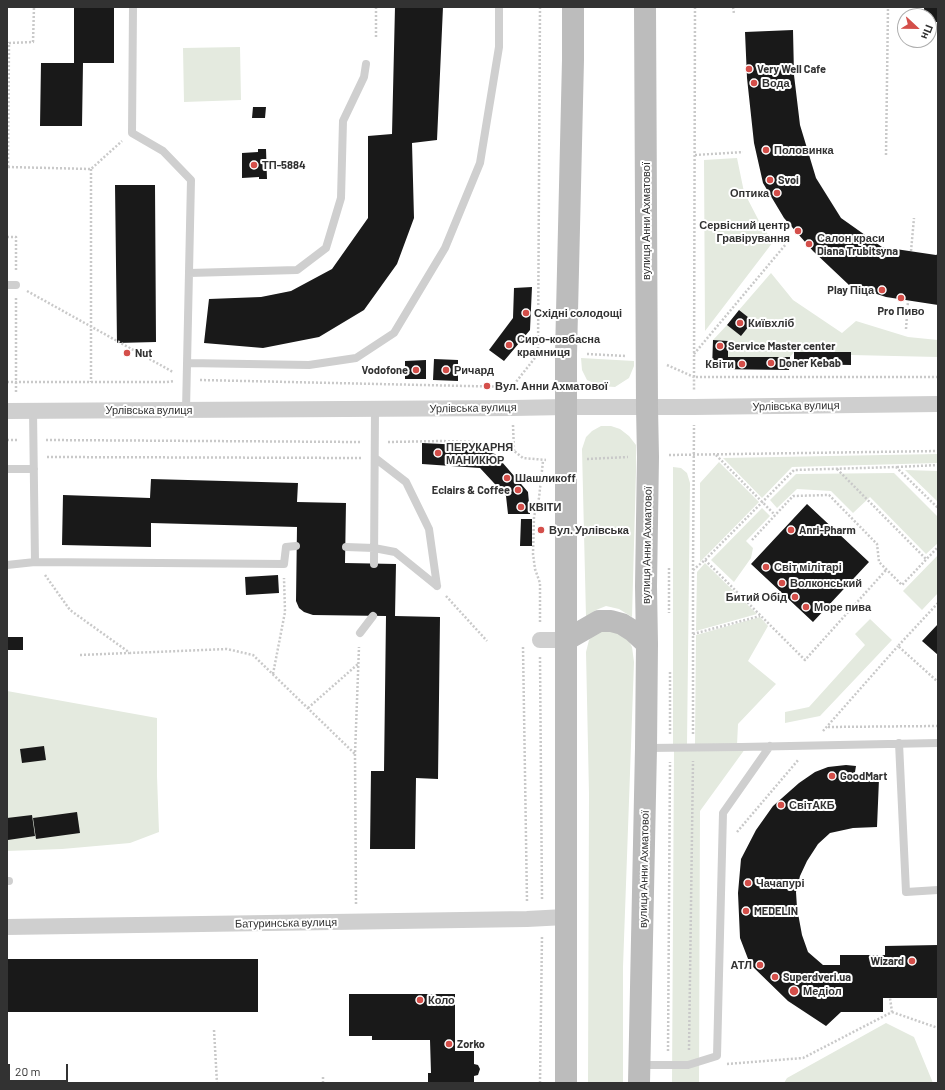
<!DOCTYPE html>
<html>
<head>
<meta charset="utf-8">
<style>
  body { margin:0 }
  #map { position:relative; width:945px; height:1090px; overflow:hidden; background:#fff; font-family:Barlow,sans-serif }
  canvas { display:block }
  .frame { position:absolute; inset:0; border:8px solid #323232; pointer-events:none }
  .north { position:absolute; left:897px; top:8px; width:40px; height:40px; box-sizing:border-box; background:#fff; border:1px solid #adadad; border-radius:50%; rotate:112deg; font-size:11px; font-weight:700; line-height:16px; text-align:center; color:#323232 }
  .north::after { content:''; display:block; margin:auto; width:14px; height:18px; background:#d44f4a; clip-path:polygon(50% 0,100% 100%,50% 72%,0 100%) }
  .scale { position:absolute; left:8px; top:1064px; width:60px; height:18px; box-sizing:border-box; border:2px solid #323232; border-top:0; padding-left:5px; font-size:12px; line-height:14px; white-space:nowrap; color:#323232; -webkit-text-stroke:3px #fff; paint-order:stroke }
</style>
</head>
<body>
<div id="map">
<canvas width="945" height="1090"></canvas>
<div class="frame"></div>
<div class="north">Пн</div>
<div class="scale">20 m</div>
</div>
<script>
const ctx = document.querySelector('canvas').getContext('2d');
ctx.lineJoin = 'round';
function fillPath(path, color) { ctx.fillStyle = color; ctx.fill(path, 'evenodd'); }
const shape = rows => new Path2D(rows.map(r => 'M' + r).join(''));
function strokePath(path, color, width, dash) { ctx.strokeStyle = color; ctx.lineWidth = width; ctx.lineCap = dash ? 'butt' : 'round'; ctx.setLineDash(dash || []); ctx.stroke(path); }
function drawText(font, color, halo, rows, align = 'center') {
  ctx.font = font + ' Barlow,sans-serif'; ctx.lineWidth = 4; ctx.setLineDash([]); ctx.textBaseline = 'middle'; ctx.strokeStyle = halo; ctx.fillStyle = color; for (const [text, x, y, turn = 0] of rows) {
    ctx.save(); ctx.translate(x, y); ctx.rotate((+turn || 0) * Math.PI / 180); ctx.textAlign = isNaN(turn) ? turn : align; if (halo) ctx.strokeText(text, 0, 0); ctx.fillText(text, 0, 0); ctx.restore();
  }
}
const green = shape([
  [240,47,241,100,184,102,183,48],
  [737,158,744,192,759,221,773,242,705,331,704,160],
  [771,273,793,300,842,333,856,321,908,337,938,340,938,357,851,355,851,352,794,352,790,357,728,357,728,341,713,340,727,325,741,335,753,321,739,310],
  [581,358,634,361,634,366,629,378,615,387,600,386,587,380,582,370],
  [601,426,611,426,620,429,629,436,636,445,636,471,632,617,619,609,606,606,596,610,586,617,582,449,586,437,592,431],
  [938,454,938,463,792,467,762,498,723,458],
  [719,462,759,502,700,562,700,483],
  [673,467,681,468,687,473,690,483,687,744,673,745],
  [905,470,938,471,938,502],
  [894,473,938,517,938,543,926,554,870,497,853,513,831,491,797,489,777,508,770,500,796,474],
  [762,508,770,516,746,541,753,548,751,558,734,582,711,560],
  [938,555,938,593,922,610,903,591],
  [705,563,757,614,696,631,697,572],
  [760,617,768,626,748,661,776,684,738,724,737,745,695,745,696,635],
  [870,619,892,640,820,716,785,723,785,712,809,707,865,645,855,634],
  [607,628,627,637,632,647,634,662,623,967,623,1083,588,1083,589,794,586,652,589,640,597,631],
  [7,691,157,718,157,776,159,832,130,843,62,849,7,851],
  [745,749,700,811,699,1082,672,1083,674,751],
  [886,1023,914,1037,933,1083,784,1083,787,1078]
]);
const building = shape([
  [74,7,114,7,114,63,83,63,82,126,40,126,41,63,74,63],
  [395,7,443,7,437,140,412,143,414,218,397,264,364,310,319,337,263,348,204,343,209,299,261,297,291,291,332,269,368,218,368,136,392,134],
  [924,7,938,7,938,22,929,22,929,16,924,16],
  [793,30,794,75,800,125,816,178,841,218,882,247,936,255,938,254,938,305,886,297,849,285,813,251,784,218,763,183,754,143,747,78,745,32],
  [253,107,266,107,265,118,252,118],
  [258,149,266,149,267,179,259,179,259,177,242,178,242,153,258,152],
  [115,185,155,185,156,342,117,343],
  [532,287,530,330,504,361,489,350,513,318,514,288],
  [739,310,753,321,741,336,727,325],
  [713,340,728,341,728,357,790,357,789,370,712,369],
  [794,352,851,352,851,365,794,364],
  [434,359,458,360,458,381,433,380],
  [426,360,426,379,405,379,405,361],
  [422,443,463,445,495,454,528,492,530,514,508,514,506,496,480,468,422,464],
  [151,479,298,483,297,502,346,503,345,563,396,564,395,616,440,617,438,779,416,778,415,849,370,849,371,771,384,771,386,616,313,615,304,612,299,608,296,601,297,527,151,523,151,547,62,545,63,495,150,498],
  [807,504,869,562,813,622,751,564],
  [521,519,532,519,532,546,520,546],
  [278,575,279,593,246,595,245,577],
  [938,624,938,655,922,641],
  [7,637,23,637,23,650,7,650],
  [44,746,46,760,22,763,20,749],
  [846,765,856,766,854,778,879,779,877,827,853,828,830,833,818,844,807,861,800,876,796,892,797,908,802,935,808,952,823,965,840,965,840,955,885,955,885,946,938,945,938,998,883,998,883,1012,841,1012,826,1026,788,1001,750,964,740,938,738,893,741,859,756,830,773,806,799,783,815,772,828,767],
  [77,812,80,833,36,839,33,818],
  [32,815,35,836,8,840,7,818],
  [7,959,258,959,258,1012,7,1012],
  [349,994,455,994,455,1051,474,1051,474,1064,478,1065,480,1069,478,1075,474,1076,474,1083,428,1083,428,1073,431,1073,430,1040,372,1040,372,1036,349,1036]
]);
const path = shape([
  [376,7,376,37],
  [695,7,694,377,938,377],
  [733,7,734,14],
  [695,155,743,152],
  [886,155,888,7],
  [8,167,9,43,33,42,34,7],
  [8,167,91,169,122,141],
  [91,169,91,382],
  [7,237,16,237,16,271],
  [911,251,914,218],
  [27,291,173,372],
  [16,298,16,393],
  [906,329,908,301],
  [587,354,626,356],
  [694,354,786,244],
  [667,365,694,377,694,390],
  [200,380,512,387],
  [7,382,167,382,174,381],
  [512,388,512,387,538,354,540,7],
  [513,425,514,451],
  [7,440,19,440],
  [46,440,361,442],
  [388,442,442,441,473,442,496,446,514,451,523,458,546,460],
  [669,455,938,451],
  [716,455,775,515],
  [47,457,362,458],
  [587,459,628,457],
  [897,467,938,465],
  [837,469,926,559],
  [752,540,793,496,829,495,877,544,879,562,902,585,938,547],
  [705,560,805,660,886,570],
  [669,568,669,613],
  [693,570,694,425],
  [45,575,70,610,130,653,227,649,253,655,355,754],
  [446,596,487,641],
  [938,603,898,646,938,682],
  [540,622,540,583,535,569,533,554,534,517,536,508,539,498,543,461],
  [693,634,760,616],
  [523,647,527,902],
  [80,655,129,653],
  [540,657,542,900],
  [670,672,670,735],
  [273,674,285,612,284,578],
  [308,708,358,664],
  [828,727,938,726],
  [823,731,898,646],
  [693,734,693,570,705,560,794,470,896,467,938,508],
  [737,832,799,759],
  [356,904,355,754,359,647],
  [892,1012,938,1028],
  [214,1030,217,1083],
  [689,1050,693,761],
  [668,1051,670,762],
  [727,1064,803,1058,892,1012,890,998],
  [323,1077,323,1083],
  [540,1083,542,935]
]);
const service = shape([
  [133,7,132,133,163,151,191,180,186,410],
  [189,273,297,270,326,248,341,198,343,121,364,77,366,64],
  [7,285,16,285],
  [187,363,309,365,356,358,394,333,445,248,480,163,499,47,499,7],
  [33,411,35,562],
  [375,458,406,482,429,529,437,586],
  [7,469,34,469],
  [346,547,374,548,395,552,437,586],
  [374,564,375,409],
  [7,565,35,562,284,564,286,547,296,546],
  [360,633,373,616],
  [899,743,906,892,938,890],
  [647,748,741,747,938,743],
  [7,881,9,881],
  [641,1065,688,1065,717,1056,723,813,770,746]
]);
const minor = shape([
  [7,411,513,408,566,407,694,407,938,404],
  [540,640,566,640],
  [7,927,527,919,565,917]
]);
const secondary = shape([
  [566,640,599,621,611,621,622,624,633,631,647,644],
  [566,1083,566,354,573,60,573,7],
  [639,1083,646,748,647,644,646,586,648,457,647,407,645,7]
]);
const markers = [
  [749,69,4,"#d44f4a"],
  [754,83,4,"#d44f4a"],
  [766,150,4,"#d44f4a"],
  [254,165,4,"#d44f4a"],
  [770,180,4,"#d44f4a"],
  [777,193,4,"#d44f4a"],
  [798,231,4,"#d44f4a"],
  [809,244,4,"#d44f4a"],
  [882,290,4,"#d44f4a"],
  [901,298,4,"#d44f4a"],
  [526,313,4,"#d44f4a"],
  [740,323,4,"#d44f4a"],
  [509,345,4,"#d44f4a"],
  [720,346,4,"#d44f4a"],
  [127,353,4,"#d44f4a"],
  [771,363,4,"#d44f4a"],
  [742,364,4,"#d44f4a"],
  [416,370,4,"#d44f4a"],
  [446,370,4,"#d44f4a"],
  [487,386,4,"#d44f4a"],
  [438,453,4,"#d44f4a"],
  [507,478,4,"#d44f4a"],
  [518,490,4,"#d44f4a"],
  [521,507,4,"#d44f4a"],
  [541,530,4,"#d44f4a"],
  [791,530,4,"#d44f4a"],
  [766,567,4,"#d44f4a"],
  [782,583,4,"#d44f4a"],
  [795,597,4,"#d44f4a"],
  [806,607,4,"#d44f4a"],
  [832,776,4,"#d44f4a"],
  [781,805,4,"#d44f4a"],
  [748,883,4,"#d44f4a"],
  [746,911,4,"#d44f4a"],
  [912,961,4,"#d44f4a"],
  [760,965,4,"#d44f4a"],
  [775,977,4,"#d44f4a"],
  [794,991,5,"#d44f4a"],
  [420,1000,4,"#d44f4a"],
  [449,1044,4,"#d44f4a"]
];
const poiNames = [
  ["Very Well Cafe",757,69],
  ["Вода",762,83],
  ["Половинка",774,150],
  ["ТП-5884",262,165],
  ["Svoi",778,180],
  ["Оптика",769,193,"right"],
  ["Сервісний центр",790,225,"right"],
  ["Гравірування",790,238,"right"],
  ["Салон краси",817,238],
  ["Diana Trubitsyna",817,251],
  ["Play Піца",874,290,"right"],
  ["Pro Пиво",901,311,"center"],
  ["Східні солодощі",534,313],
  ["Київхліб",748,323],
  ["Сиро-ковбасна",517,339],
  ["крамниця",517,352],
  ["Service Master center",728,346],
  ["Nut",135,353],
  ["Doner Kebab",779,363],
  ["Квіти",734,364,"right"],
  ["Vodofone",408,370,"right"],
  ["Ричард",454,370],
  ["Вул. Анни Ахматової",495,386],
  ["ПЕРУКАРНЯ",446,447],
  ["МАНИКЮР",446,460],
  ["Шашликоff",515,478],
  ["Eclairs & Coffee",510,490,"right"],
  ["КВІТИ",529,507],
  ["Вул. Урлівська",549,530],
  ["Anri-Pharm",799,530],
  ["Світ мілітарі",774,567],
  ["Волконський",790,583],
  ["Битий Обід",787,597,"right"],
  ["Море пива",814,607],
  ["GoodMart",840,776],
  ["СвітАКБ",789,805],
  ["Чачапурі",756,883],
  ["MEDELIN",754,911],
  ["Wizard",904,961,"right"],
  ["АТЛ",752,965,"right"],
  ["Superdveri.ua",783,977],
  ["Медіол",803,991],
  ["Коло",428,1000],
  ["Zorko",457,1044]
];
const streetNames = [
  ["вулиця Анни Ахматової",646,221,-90],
  ["Урлівська вулиця",796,406,-1],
  ["Урлівська вулиця",473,408,-1],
  ["Урлівська вулиця",149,410],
  ["вулиця Анни Ахматової",647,545,-89],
  ["вулиця Анни Ахматової",644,869,-89],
  ["Батуринська вулиця",286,923,-1]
];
fillPath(green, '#e4eadf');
fillPath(building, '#191919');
strokePath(path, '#c9c9c9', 2.5, [2, 2]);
strokePath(service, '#cfcfcf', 8);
strokePath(minor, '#cfcfcf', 16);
strokePath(secondary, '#bcbcbc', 22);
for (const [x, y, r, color] of markers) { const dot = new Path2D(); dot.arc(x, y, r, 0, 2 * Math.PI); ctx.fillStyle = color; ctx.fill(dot); strokePath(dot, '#fff', 1.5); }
drawText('bold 11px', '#323232', '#fff', poiNames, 'left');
drawText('11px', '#323232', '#fff', streetNames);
</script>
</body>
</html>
